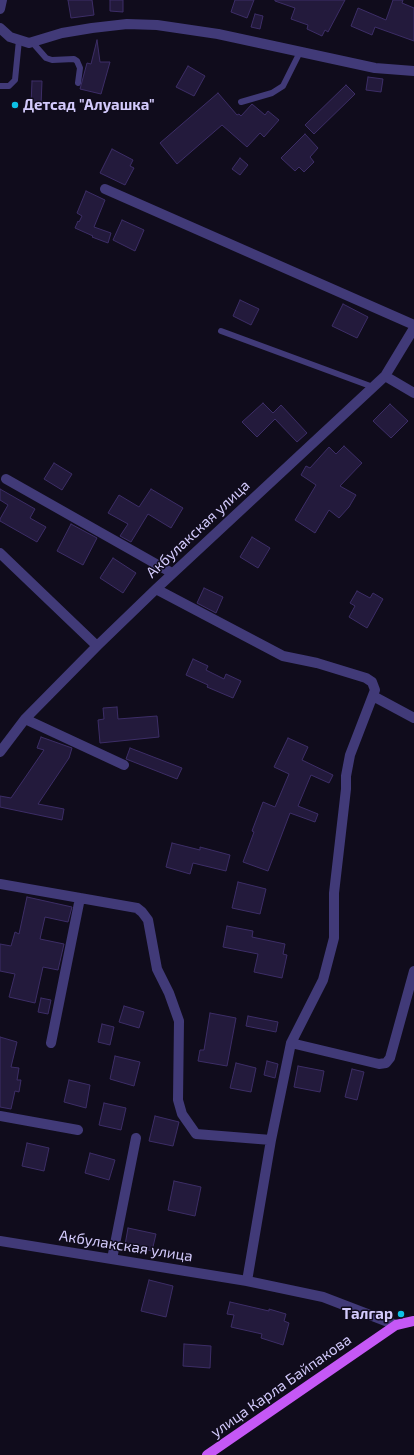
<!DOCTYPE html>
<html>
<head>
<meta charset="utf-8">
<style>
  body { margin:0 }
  canvas { display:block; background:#100c1c }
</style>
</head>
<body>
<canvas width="414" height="1455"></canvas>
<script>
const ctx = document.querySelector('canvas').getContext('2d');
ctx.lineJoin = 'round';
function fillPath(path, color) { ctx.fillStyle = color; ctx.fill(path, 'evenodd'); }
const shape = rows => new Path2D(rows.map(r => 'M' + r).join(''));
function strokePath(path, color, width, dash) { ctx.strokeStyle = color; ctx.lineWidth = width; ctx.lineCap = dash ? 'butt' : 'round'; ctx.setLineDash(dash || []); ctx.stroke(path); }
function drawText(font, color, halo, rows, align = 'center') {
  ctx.font = font + ' "Exo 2",sans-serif'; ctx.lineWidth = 3; ctx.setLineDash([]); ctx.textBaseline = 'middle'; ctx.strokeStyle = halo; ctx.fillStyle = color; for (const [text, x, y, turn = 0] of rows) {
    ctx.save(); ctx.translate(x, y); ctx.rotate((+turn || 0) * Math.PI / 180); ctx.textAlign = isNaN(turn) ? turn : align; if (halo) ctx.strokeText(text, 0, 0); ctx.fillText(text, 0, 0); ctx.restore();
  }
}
const building = shape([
  [68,0,92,0,94,15,71,18,68,0],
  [110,0,123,0,123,12,110,11,110,0],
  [235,0,254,0,247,18,231,12,235,0],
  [275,0,345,0,328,32,325,30,322,36,307,29,308,25,291,19,295,8,275,1,275,0],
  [393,0,403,0,402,3,414,8,414,41,375,27,372,35,351,26,358,8,386,20,393,0],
  [255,14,263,16,260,29,251,27,255,14],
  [97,40,100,62,110,62,101,94,80,89,87,63,91,64,97,40],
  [188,66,205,76,194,96,176,87,188,66],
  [368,77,383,79,381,92,366,90,368,77],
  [32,81,42,81,41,105,31,105,32,81],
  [346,85,355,94,314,134,305,125,346,85],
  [218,93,237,115,239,114,241,116,252,104,265,115,268,111,279,120,264,137,260,133,247,147,222,125,177,164,160,143,218,93],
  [305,134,318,148,310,157,314,162,304,172,299,167,295,171,281,158,305,134],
  [112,149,133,160,130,166,134,168,125,185,100,173,112,149],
  [240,158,248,165,240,175,232,169,240,158],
  [86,191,105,200,94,227,111,233,108,243,92,237,93,236,75,228,78,221,79,222,82,216,77,213,86,191],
  [122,220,144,230,135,251,113,240,122,220],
  [240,300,259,309,251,325,233,316,240,300],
  [343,304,368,317,357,338,332,326,343,304],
  [263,403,273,413,281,405,307,433,297,442,275,419,257,437,242,422,263,403],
  [390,404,408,421,391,438,373,421,390,404],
  [344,446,362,463,340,486,356,495,349,507,339,518,329,510,315,533,295,520,316,485,301,475,306,466,310,468,329,447,336,454,344,446],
  [54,463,72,474,62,490,44,479,54,463],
  [0,489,35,509,30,518,46,527,37,542,0,521,0,519,8,505,0,500,0,489],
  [151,489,183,508,171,528,148,514,131,542,120,536,128,524,108,513,119,495,139,507,151,489],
  [71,524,97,538,83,565,57,551,71,524],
  [252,537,270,548,258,568,240,557,252,537],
  [113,558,136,573,123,593,100,578,113,558],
  [204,588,223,597,216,613,197,603,204,588],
  [357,591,370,598,373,593,383,599,367,628,349,617,355,606,350,603,357,591],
  [193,659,208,666,206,670,224,679,226,674,241,681,233,698,207,687,208,685,186,675,193,659],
  [117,707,118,719,157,716,159,737,100,743,98,720,104,719,103,708,117,707],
  [41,737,72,748,69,758,38,804,64,809,62,820,0,807,0,796,11,798,44,750,37,748,41,737],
  [288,738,308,747,302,760,333,775,329,783,311,775,298,806,318,814,315,822,290,813,268,871,243,862,254,832,252,831,263,802,275,807,289,774,274,767,288,738],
  [130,748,182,768,177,779,126,759,130,748],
  [172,843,200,850,200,847,230,855,226,871,193,863,190,874,166,867,172,843],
  [238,882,266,889,260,914,232,908,238,882],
  [27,897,72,907,68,922,45,917,40,939,64,944,58,970,43,967,35,1003,9,997,15,974,0,971,0,944,11,946,15,932,19,934,27,897],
  [227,926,253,931,252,937,285,944,283,954,287,955,282,978,254,972,258,954,223,947,227,926],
  [41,998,51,1000,48,1014,38,1012,41,998],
  [124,1006,144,1012,139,1028,119,1022,124,1006],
  [210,1013,236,1018,227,1066,198,1061,200,1050,204,1050,210,1013],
  [248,1016,278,1022,276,1032,246,1026,248,1016],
  [102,1024,114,1027,110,1045,98,1042,102,1024],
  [0,1037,17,1042,11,1067,19,1068,17,1080,21,1080,19,1092,15,1091,11,1109,0,1107,0,1037],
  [115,1056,140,1062,134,1086,110,1079,115,1056],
  [267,1061,278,1064,275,1078,264,1075,267,1061],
  [236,1063,256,1068,251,1092,230,1088,236,1063],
  [298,1066,324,1071,320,1092,294,1087,298,1066],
  [352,1069,364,1072,357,1100,345,1097,352,1069],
  [69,1080,90,1085,86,1108,64,1102,69,1080],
  [104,1103,126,1108,121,1130,99,1125,104,1103],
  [155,1116,179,1122,173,1146,149,1141,155,1116],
  [27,1143,49,1148,44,1171,22,1166,27,1143],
  [90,1153,115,1160,109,1180,85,1173,90,1153],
  [174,1181,201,1187,195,1216,168,1210,174,1181],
  [128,1228,156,1234,152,1251,125,1245,128,1228],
  [149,1280,173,1286,166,1317,141,1311,149,1280],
  [230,1302,269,1311,269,1309,286,1314,284,1321,289,1323,283,1345,261,1338,262,1334,231,1327,234,1315,227,1314,230,1302],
  [184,1344,211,1346,210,1368,183,1366,184,1344]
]);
const lane = shape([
  [32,42,46,58,52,60,74,59,77,61,80,68,78,83],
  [0,86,9,86,15,80,19,40],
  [241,102,272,93,283,86,300,52],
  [221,331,373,387]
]);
const street = shape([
  [0,9,2,0],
  [0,28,10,37,29,43,62,33,92,28,127,24,157,25,218,34,375,68,414,71],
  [105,189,414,325],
  [385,376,414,393],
  [6,479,172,573],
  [0,553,97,646],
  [156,589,283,656,317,663,366,678,372,682,375,690,350,755,346,776,346,789,334,893,334,938,323,980,291,1043,271,1140,247,1281],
  [373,696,414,718],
  [25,719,124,765],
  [0,752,25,719,97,646,156,589,385,376,414,328],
  [0,884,137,908,142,912,148,920,157,969,169,993,179,1021,178,1100,182,1114,196,1134,271,1140],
  [51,1043,80,898],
  [291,1043,379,1064,386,1063,390,1058,414,971],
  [0,1116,78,1130],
  [0,1241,247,1281,323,1297,396,1325],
  [112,1259,136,1138]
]);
const primary = shape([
  [207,1455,396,1325,414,1321]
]);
const markers = [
  [15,105,4,"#0dc1e5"],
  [401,1314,4,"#0dc1e5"]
];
const poiNames = [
  ["Детсад \"Алуашка\"",23,105],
  ["Талгар",393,1314,"right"]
];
const streetNames = [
  ["Акбулакская улица",198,529,-43],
  ["Акбулакская улица",126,1246,9],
  ["улица Карла Байпакова",281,1386,-35]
];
fillPath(building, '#231a3c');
strokePath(building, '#3c2d66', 1);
strokePath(lane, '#413a78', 6);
strokePath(street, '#413a78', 10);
strokePath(primary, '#c558f6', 10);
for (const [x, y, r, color] of markers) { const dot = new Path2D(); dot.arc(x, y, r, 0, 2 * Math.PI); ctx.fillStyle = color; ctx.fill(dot); strokePath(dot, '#100c1c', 1.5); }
drawText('bold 15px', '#d3cafc', '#100c1c', poiNames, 'left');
drawText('15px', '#d3cafc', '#100c1c', streetNames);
</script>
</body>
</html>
